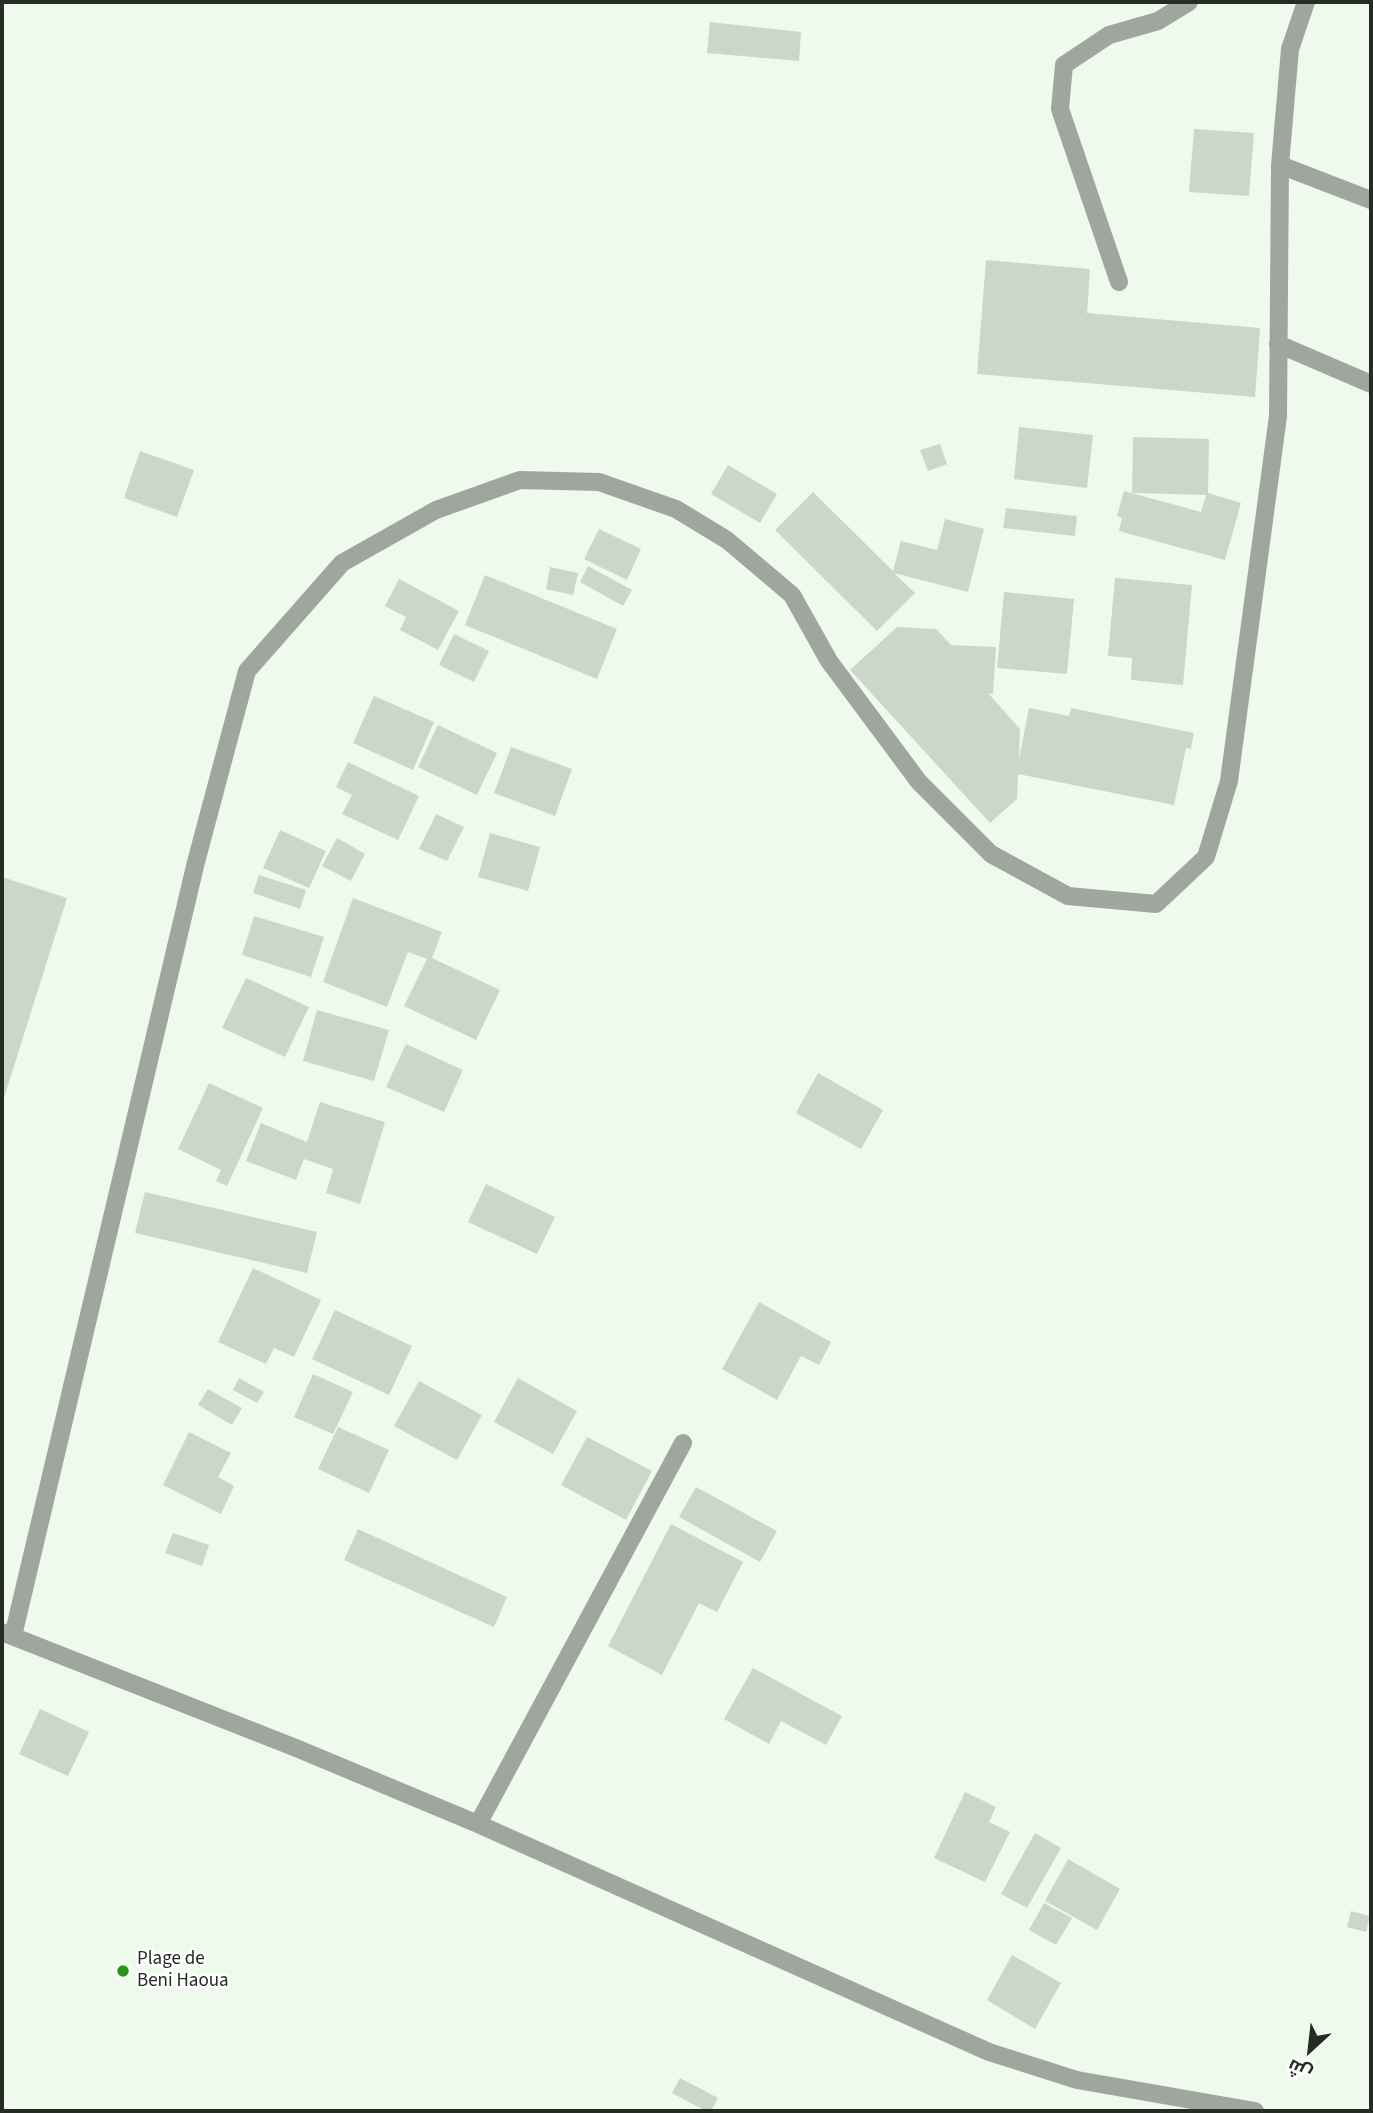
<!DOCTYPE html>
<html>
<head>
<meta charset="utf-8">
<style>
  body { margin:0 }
  #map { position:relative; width:1373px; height:2113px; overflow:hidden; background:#eefbec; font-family:"Source Sans 3",Cairo,sans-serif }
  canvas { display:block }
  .frame { position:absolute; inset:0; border:4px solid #262b25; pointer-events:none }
  .north { position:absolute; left:1275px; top:2015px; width:70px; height:70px; -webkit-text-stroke:5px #fff; paint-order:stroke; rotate:207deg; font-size:19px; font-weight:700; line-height:28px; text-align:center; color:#262b25 }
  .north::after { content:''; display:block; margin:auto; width:24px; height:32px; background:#262b25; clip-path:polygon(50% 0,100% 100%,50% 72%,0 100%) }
</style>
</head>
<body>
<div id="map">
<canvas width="1373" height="2113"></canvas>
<div class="frame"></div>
<div class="north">ش</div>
</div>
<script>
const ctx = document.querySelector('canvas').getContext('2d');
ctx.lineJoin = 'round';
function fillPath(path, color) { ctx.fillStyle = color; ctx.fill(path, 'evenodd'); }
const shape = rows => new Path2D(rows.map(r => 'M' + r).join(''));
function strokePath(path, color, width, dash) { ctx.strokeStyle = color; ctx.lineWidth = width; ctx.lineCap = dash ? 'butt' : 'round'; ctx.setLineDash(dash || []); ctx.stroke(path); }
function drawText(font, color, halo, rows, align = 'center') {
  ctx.font = font + ' "Source Sans 3",sans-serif'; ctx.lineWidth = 5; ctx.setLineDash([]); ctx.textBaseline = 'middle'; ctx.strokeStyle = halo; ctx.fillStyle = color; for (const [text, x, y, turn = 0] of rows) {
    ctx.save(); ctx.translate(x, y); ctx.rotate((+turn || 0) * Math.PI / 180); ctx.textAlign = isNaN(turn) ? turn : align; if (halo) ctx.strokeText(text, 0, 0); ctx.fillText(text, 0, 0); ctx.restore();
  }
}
const building = shape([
  [710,22,801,32,799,61,707,53],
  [1194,129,1254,133,1249,196,1189,192],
  [986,260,1090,269,1087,313,1260,328,1255,397,977,374],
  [1019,427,1093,435,1087,488,1014,479],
  [1133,437,1209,439,1208,493,1241,503,1225,560,1119,531,1122,518,1117,516,1124,491,1201,512,1206,495,1132,493],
  [940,444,947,464,928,471,920,450],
  [140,451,194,470,177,517,124,498],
  [728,465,777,494,760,523,711,494],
  [813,492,893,571,901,541,937,550,945,519,984,529,968,592,894,573,915,593,877,631,775,530],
  [1006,508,1077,516,1075,536,1003,528],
  [599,529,641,549,627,580,584,559],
  [588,566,632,590,623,606,580,582],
  [550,567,578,573,573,595,546,589],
  [485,575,617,629,597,679,465,625],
  [1115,578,1192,585,1183,685,1131,680,1132,658,1108,656],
  [399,579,459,611,438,650,400,630,406,617,385,606],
  [1004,592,1074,599,1067,674,997,668],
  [897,627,936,629,951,645,996,647,993,694,988,693,1020,729,1019,759,1029,708,1069,716,1071,708,1194,733,1191,749,1186,748,1174,805,1018,774,1017,799,990,823,850,670],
  [454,634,489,651,474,682,439,665],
  [374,696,434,722,413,770,353,743],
  [438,725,497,753,477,795,418,767],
  [511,747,572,769,555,816,494,793],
  [348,762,419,796,398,840,342,814,352,795,336,787],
  [436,814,464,827,447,861,419,849],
  [280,830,326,851,309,888,263,868],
  [490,833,540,847,528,891,478,877],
  [337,838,365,854,351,881,322,866],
  [259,875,306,890,300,909,253,893],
  [2,877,67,898,2,1104],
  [353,898,442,932,432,958,500,990,476,1040,404,1006,427,959,408,952,387,1007,323,982],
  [254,916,324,937,311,977,242,955],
  [246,978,309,1007,285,1057,222,1028],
  [317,1010,389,1030,374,1081,303,1061],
  [406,1044,463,1070,444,1112,386,1087],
  [818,1073,883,1110,861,1149,796,1113],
  [209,1083,263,1108,227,1186,216,1181,221,1170,178,1149],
  [320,1102,385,1122,360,1204,326,1193,333,1169,304,1159,296,1180,246,1161,261,1123,307,1142],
  [486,1184,555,1217,537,1254,468,1222],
  [145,1192,317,1232,307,1273,135,1233],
  [253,1268,321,1300,294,1357,274,1348,266,1364,218,1342],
  [759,1302,831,1342,819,1365,801,1356,777,1400,722,1369],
  [335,1310,412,1346,389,1395,312,1359],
  [313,1374,353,1392,333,1434,294,1417],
  [239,1378,264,1392,257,1403,233,1390],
  [518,1378,577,1411,553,1454,494,1422],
  [419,1381,482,1415,457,1460,394,1426],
  [208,1389,242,1408,232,1425,198,1405],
  [338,1427,389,1450,369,1493,318,1469],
  [189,1432,231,1453,218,1477,234,1486,221,1514,163,1485],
  [587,1437,652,1471,626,1520,561,1485],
  [696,1487,777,1531,760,1562,679,1517],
  [671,1524,743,1562,717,1612,699,1603,662,1675,608,1646],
  [358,1529,507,1597,494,1627,344,1560],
  [173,1533,209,1545,202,1566,165,1553],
  [753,1668,842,1716,826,1745,781,1721,769,1744,724,1719],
  [40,1709,89,1732,68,1776,19,1754],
  [965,1792,996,1807,989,1822,1010,1832,985,1882,934,1858],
  [1035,1833,1061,1848,1027,1908,1001,1894],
  [1068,1859,1120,1889,1097,1930,1045,1901],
  [1044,1903,1072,1918,1056,1945,1029,1930],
  [1351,1911,1370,1916,1366,1932,1347,1927],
  [1012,1955,1061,1983,1035,2029,987,2000],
  [680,2078,718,2098,711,2111,706,2111,672,2093]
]);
const street = shape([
  [1280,165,1371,200],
  [1119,282,1060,109,1064,65,1109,35,1158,21,1189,2],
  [1278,344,1371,384],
  [2,1632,296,1748,478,1824,989,2052,1077,2080,1255,2111],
  [13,1636,196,862,247,671,342,563,436,510,520,480,599,482,676,509,727,540,792,595,829,661,919,782,991,854,1068,896,1156,904,1206,857,1229,781,1278,416,1280,165,1290,49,1306,2],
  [478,1824,683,1443]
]);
const markers = [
  [123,1971,7,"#2a9217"]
];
const poiNames = [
  ["Plage de",137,1960],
  ["Beni Haoua",137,1982]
];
fillPath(building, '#cbd7c8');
strokePath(street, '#a0a69f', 18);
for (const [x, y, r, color] of markers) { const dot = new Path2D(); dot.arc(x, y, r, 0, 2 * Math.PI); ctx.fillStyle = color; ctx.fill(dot); strokePath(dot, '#fff', 2.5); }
drawText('19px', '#262b25', '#fff', poiNames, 'left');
</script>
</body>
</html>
